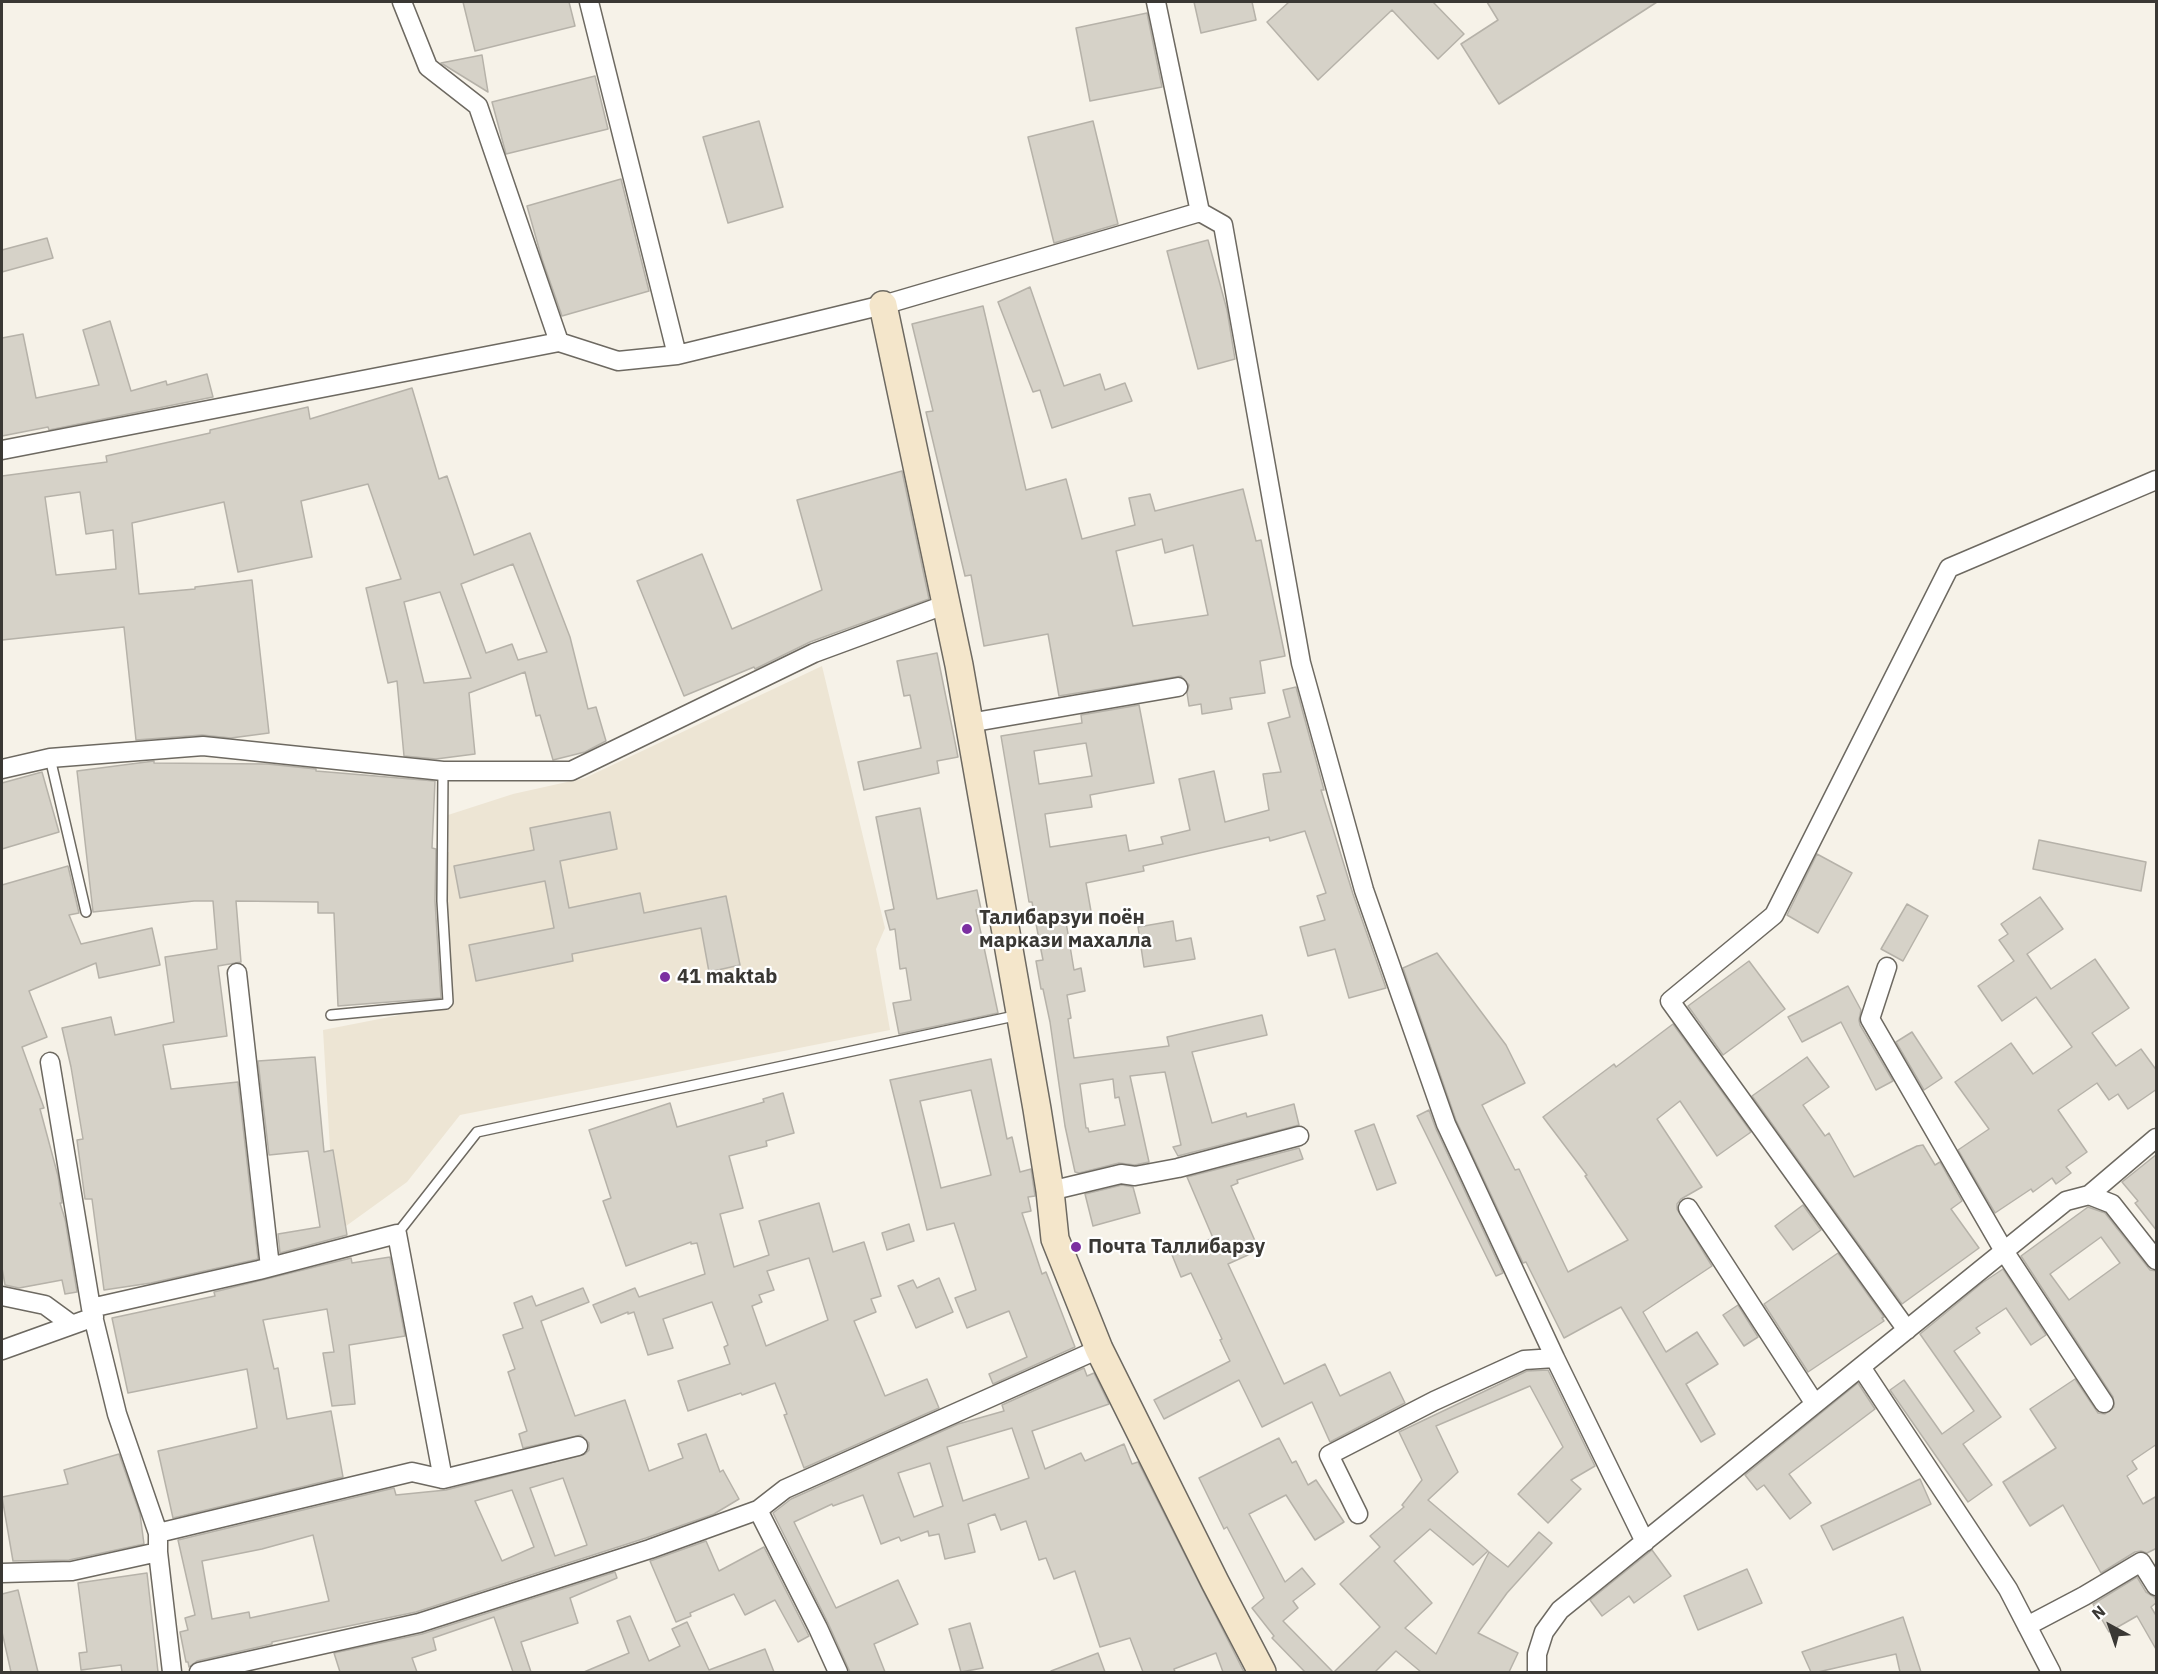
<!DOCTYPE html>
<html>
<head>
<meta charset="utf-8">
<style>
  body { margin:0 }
  #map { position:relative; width:2158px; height:1674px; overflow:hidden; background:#f6f2e8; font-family:"IBM Plex Sans",sans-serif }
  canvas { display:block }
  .frame { position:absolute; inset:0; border:3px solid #3a3834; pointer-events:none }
  .north { position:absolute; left:2080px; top:1596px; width:60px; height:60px; -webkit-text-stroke:4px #fff; paint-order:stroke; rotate:320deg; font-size:16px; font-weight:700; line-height:24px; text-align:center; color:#3a3834 }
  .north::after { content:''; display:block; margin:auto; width:21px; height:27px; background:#3a3834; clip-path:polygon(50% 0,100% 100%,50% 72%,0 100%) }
</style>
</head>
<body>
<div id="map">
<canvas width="2158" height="1674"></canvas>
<div class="frame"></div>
<div class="north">N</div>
</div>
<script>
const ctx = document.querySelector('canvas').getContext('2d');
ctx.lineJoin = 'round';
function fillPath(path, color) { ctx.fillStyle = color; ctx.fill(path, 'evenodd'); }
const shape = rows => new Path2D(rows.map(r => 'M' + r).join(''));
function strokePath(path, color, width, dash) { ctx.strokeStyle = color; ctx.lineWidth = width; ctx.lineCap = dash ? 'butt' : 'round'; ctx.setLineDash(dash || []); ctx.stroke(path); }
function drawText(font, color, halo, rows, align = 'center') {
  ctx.font = font + ' "IBM Plex Sans",sans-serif'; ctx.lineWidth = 4.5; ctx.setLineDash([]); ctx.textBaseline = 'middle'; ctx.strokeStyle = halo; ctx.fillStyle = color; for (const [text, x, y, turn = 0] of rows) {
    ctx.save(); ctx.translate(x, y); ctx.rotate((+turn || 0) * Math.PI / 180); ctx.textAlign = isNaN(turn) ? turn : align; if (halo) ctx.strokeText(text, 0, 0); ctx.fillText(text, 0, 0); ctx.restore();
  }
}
const built = shape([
  [822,666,885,928,876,949,890,1030,460,1115,407,1182,335,1234,323,1030,451,1005,443,853,449,852,448,815,513,794,585,778]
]);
const building = shape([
  [463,2,569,2,575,26,475,51,463,2],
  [1194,2,1252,2,1256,20,1201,33,1194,2],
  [1289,2,1433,2,1464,34,1438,59,1392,10,1318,80,1267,22,1289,2],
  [1487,2,1657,2,1499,104,1461,44,1498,20,1487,2],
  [1147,13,1162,87,1090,101,1076,28,1147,13],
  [482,55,488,92,441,63,482,55],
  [595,76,608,129,506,154,492,102,595,76],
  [759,121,783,207,728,223,703,137,759,121],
  [1093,121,1118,224,1054,243,1028,137,1093,121],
  [621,179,649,291,562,316,542,259,527,206,621,179],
  [47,238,53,258,2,272,2,250,47,238],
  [1208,240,1227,310,1235,359,1198,369,1167,251,1208,240],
  [1030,287,1064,386,1100,374,1105,390,1125,383,1132,401,1052,428,1040,390,1033,392,998,302,1030,287],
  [983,306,1026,490,1066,479,1082,539,1135,525,1129,498,1150,494,1155,511,1243,489,1256,541,1261,540,1285,656,1260,661,1265,693,1230,698,1232,709,1202,714,1201,704,1189,706,1187,693,1189,685,1181,676,1059,696,1048,634,984,646,971,575,965,576,926,412,933,411,912,324,983,306],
  [1162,539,1165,553,1193,545,1208,615,1133,626,1116,551,1162,539],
  [110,321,131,391,166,381,167,385,207,374,213,397,49,430,48,427,2,436,2,338,23,334,36,398,99,385,83,330,110,321],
  [412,388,439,479,447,476,474,555,530,533,570,637,588,709,596,707,606,741,585,752,553,760,540,715,536,716,525,672,469,693,475,754,436,759,404,756,397,681,388,683,366,588,401,579,368,484,301,501,312,557,238,572,224,502,132,523,139,594,195,589,195,587,252,580,269,733,231,738,202,735,136,740,124,627,2,640,2,476,107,462,106,456,210,433,210,430,308,407,310,419,412,388],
  [80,492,86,534,113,530,116,569,56,575,45,497,80,492],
  [513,564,547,652,518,660,512,644,486,653,461,584,513,564],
  [440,592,471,678,424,683,404,602,440,592],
  [902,471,929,599,810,642,755,669,754,667,684,696,637,581,702,554,732,629,822,590,797,500,902,471],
  [937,653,958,757,937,761,939,773,864,790,858,762,921,748,910,695,904,696,897,661,937,653],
  [1296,687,1324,790,1321,790,1353,894,1386,988,1349,998,1335,949,1308,956,1300,927,1325,920,1317,896,1326,893,1305,831,1270,841,1269,837,1143,866,1144,871,1086,883,1092,917,1066,922,1074,970,1081,968,1085,991,1067,995,1071,1018,1068,1019,1074,1058,1169,1046,1167,1037,1262,1015,1267,1035,1192,1052,1212,1123,1246,1113,1247,1117,1294,1104,1299,1125,1178,1156,1173,1147,1181,1145,1165,1072,1130,1076,1149,1162,1135,1165,1119,1163,1079,1173,1075,1172,1065,1126,1050,1022,1043,989,1041,989,1036,961,1043,960,1040,945,1032,902,1029,902,1001,736,1082,723,1081,715,1139,705,1154,783,1090,795,1092,807,1045,814,1050,847,1126,835,1129,851,1163,844,1161,837,1190,830,1179,779,1214,771,1225,822,1269,810,1263,774,1281,772,1268,723,1290,717,1283,690,1296,687],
  [1086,743,1092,776,1039,784,1034,751,1086,743],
  [1113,1079,1115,1098,1119,1097,1125,1125,1089,1132,1088,1128,1086,1128,1080,1084,1113,1079],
  [154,761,154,763,267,764,316,769,316,771,435,781,432,848,436,849,435,901,441,998,338,1006,334,913,318,913,318,902,236,901,241,962,218,966,227,1036,163,1045,171,1089,238,1082,258,1259,151,1283,104,1290,92,1199,85,1199,77,1140,83,1139,71,1067,62,1028,111,1017,115,1035,174,1022,165,957,217,949,213,901,194,901,93,912,77,771,154,761],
  [42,772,59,832,2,849,2,783,42,772],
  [920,808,937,899,977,890,981,909,976,910,998,1013,899,1034,893,1003,911,1000,906,968,900,969,895,929,890,930,885,911,894,909,876,817,920,808],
  [610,812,617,849,560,861,569,908,640,893,644,913,726,896,740,965,709,972,701,928,572,954,573,961,476,981,469,945,554,928,545,881,460,898,454,866,534,850,530,828,610,812],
  [2039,840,2146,862,2141,891,2033,869,2039,840],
  [1817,854,1852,873,1818,933,1787,915,1817,854],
  [68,866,79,913,69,915,81,944,152,928,160,965,99,978,96,963,29,991,47,1037,22,1047,44,1108,40,1109,58,1176,62,1203,60,1203,65,1219,77,1292,65,1294,62,1280,19,1288,5,1285,2,1268,2,885,68,866],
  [2040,897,2063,929,2027,954,2051,989,2095,959,2129,1008,2092,1033,2116,1066,2141,1049,2157,1071,2157,1089,2128,1109,2118,1094,2109,1100,2097,1083,2058,1110,2087,1152,2066,1167,2071,1173,2056,1184,2052,1178,2033,1192,2031,1189,1995,1213,1958,1150,1989,1129,1955,1082,2011,1043,2033,1074,2072,1047,2036,997,2002,1021,1978,986,2014,961,1999,940,2008,934,2001,924,2040,897],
  [1907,904,1928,916,1903,961,1881,949,1907,904],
  [1173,921,1176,941,1191,938,1195,959,1144,967,1138,927,1173,921],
  [1437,953,1506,1045,1525,1083,1482,1105,1515,1170,1519,1169,1568,1272,1628,1240,1585,1176,1587,1175,1543,1117,1614,1064,1616,1067,1673,1024,1751,1132,1717,1156,1680,1101,1657,1119,1702,1187,1681,1199,1677,1204,1677,1209,1712,1266,1643,1312,1666,1352,1697,1332,1718,1364,1686,1384,1715,1434,1701,1442,1621,1307,1564,1338,1526,1262,1523,1263,1456,1120,1403,968,1437,953],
  [1749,961,1785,1009,1723,1055,1688,1006,1749,961],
  [1848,986,1861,1010,1859,1020,1860,1025,1893,1081,1876,1090,1841,1022,1802,1042,1788,1017,1848,986],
  [1912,1032,1942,1078,1924,1090,1896,1042,1912,1032],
  [315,1057,324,1152,333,1150,347,1235,280,1253,278,1234,320,1227,308,1151,269,1155,258,1061,315,1057],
  [1807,1057,1829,1087,1803,1105,1825,1136,1829,1133,1854,1177,1917,1146,1923,1145,1935,1165,1940,1162,1962,1201,1951,1209,1979,1248,1902,1304,1752,1096,1807,1057],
  [991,1059,1007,1139,1012,1137,1020,1172,1031,1169,1035,1196,1028,1197,1031,1211,1022,1213,1042,1274,1046,1272,1075,1347,993,1384,989,1374,1027,1357,1009,1311,967,1328,955,1298,976,1290,954,1223,927,1230,890,1080,991,1059],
  [971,1090,991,1175,941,1188,920,1101,971,1090],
  [783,1093,794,1133,766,1141,767,1146,729,1156,743,1208,720,1214,734,1267,769,1255,759,1221,819,1203,833,1252,864,1242,881,1296,871,1299,876,1312,854,1321,885,1396,927,1379,939,1408,804,1468,784,1415,787,1414,775,1383,742,1395,741,1393,688,1411,678,1381,730,1364,724,1347,728,1345,712,1302,663,1319,673,1348,648,1355,634,1312,628,1314,628,1312,601,1323,593,1305,635,1288,639,1297,705,1274,697,1243,691,1244,691,1242,626,1266,603,1201,611,1198,589,1130,670,1103,677,1127,764,1102,763,1099,783,1093],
  [809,1258,828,1320,766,1346,752,1306,762,1302,759,1295,774,1290,767,1271,809,1258],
  [1429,1110,1436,1129,1503,1273,1496,1276,1417,1116,1429,1110],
  [1374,1124,1396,1183,1377,1190,1355,1131,1374,1124],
  [1299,1148,1303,1159,1237,1180,1238,1183,1231,1186,1259,1250,1228,1264,1284,1384,1325,1364,1340,1396,1390,1372,1405,1403,1330,1442,1312,1402,1262,1427,1239,1380,1164,1419,1154,1400,1230,1361,1220,1340,1222,1339,1191,1273,1181,1277,1172,1255,1213,1238,1187,1177,1299,1148],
  [2157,1154,2157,1231,2135,1203,2138,1201,2122,1182,2157,1154],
  [1122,1185,1133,1187,1140,1213,1093,1226,1085,1194,1122,1185],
  [1803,1205,1821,1230,1793,1250,1775,1226,1803,1205],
  [2088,1207,2105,1213,2150,1270,2157,1271,2157,1444,2132,1461,2137,1469,2127,1476,2143,1504,2157,1496,2157,1548,2147,1553,2141,1551,2135,1552,2101,1573,2063,1505,2030,1526,2003,1482,2056,1448,2030,1409,2075,1379,2098,1413,2105,1414,2114,1407,2113,1397,2021,1256,2088,1207],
  [2101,1237,2120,1263,2069,1300,2050,1274,2101,1237],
  [909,1224,914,1241,887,1250,882,1233,909,1224],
  [1838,1253,1884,1317,1882,1318,1884,1321,1808,1372,1764,1304,1838,1253],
  [390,1257,405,1336,349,1345,355,1404,332,1406,323,1353,334,1352,327,1309,263,1320,274,1369,278,1368,287,1419,331,1411,343,1477,173,1518,158,1451,257,1428,247,1369,128,1393,112,1318,215,1296,214,1292,351,1258,352,1263,390,1257],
  [2003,1269,2046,1335,2031,1345,2006,1308,1976,1328,1980,1333,1954,1351,2001,1417,1963,1444,1992,1485,1968,1502,1890,1390,1904,1380,1942,1434,1974,1411,1920,1334,1982,1283,2003,1269],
  [939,1278,953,1312,916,1328,898,1286,913,1280,917,1288,939,1278],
  [583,1288,589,1302,541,1321,575,1416,625,1400,649,1471,683,1458,678,1444,706,1434,720,1472,723,1470,739,1499,714,1514,646,1538,416,1612,272,1642,272,1644,197,1661,189,1667,188,1662,186,1662,180,1632,188,1630,185,1618,195,1615,178,1540,394,1488,396,1495,446,1490,585,1454,589,1450,589,1443,581,1435,523,1448,519,1434,527,1431,508,1372,515,1369,503,1335,523,1328,514,1303,532,1296,536,1306,583,1288],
  [563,1478,587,1545,555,1556,530,1488,563,1478],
  [512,1490,534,1547,502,1561,475,1501,512,1490],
  [313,1535,329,1601,250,1618,249,1612,212,1619,202,1561,262,1549,313,1535],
  [1738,1305,1758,1337,1744,1346,1723,1315,1738,1305],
  [1084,1368,1087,1376,1094,1373,1109,1404,1032,1431,1045,1469,1081,1453,1085,1461,1124,1444,1132,1464,1138,1462,1244,1672,1223,1672,1216,1653,1174,1669,1175,1672,1143,1672,1130,1638,1100,1647,1075,1571,1054,1579,1046,1558,1039,1560,1026,1521,1001,1530,995,1514,968,1524,975,1552,945,1559,939,1534,929,1536,928,1531,901,1541,899,1537,881,1544,863,1495,833,1506,832,1504,794,1522,836,1608,898,1580,918,1624,874,1644,885,1672,850,1672,828,1623,773,1513,791,1499,958,1424,1004,1411,1002,1405,1084,1368],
  [1012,1428,1029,1478,963,1501,947,1447,1012,1428],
  [930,1463,943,1506,914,1517,898,1473,930,1463],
  [1548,1370,1595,1466,1571,1480,1581,1489,1548,1523,1518,1494,1563,1447,1530,1386,1436,1426,1458,1472,1428,1500,1488,1551,1473,1565,1430,1529,1394,1561,1432,1603,1405,1628,1436,1654,1489,1552,1508,1567,1539,1532,1552,1543,1507,1593,1478,1633,1518,1653,1509,1672,1421,1672,1396,1651,1375,1672,1334,1672,1380,1627,1340,1584,1380,1547,1370,1536,1404,1507,1402,1505,1422,1480,1399,1432,1527,1371,1548,1370],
  [1858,1383,1875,1409,1789,1474,1811,1503,1790,1519,1764,1485,1757,1490,1745,1475,1858,1383],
  [1279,1438,1292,1463,1296,1461,1308,1485,1316,1480,1344,1522,1315,1540,1286,1495,1249,1514,1285,1582,1302,1568,1315,1584,1293,1601,1298,1608,1283,1621,1333,1672,1305,1672,1272,1638,1274,1636,1252,1608,1264,1598,1227,1527,1224,1529,1199,1478,1279,1438],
  [119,1454,140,1514,144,1544,69,1560,13,1561,2,1497,68,1484,64,1470,119,1454],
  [1920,1479,1931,1504,1833,1550,1821,1526,1920,1479],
  [706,1541,719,1571,764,1547,809,1636,798,1642,775,1600,745,1615,734,1594,690,1613,691,1616,676,1622,650,1561,706,1541],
  [1652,1550,1671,1576,1634,1603,1629,1596,1602,1616,1590,1600,1652,1550],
  [1747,1569,1762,1603,1698,1630,1684,1596,1747,1569],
  [615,1572,617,1578,570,1598,578,1623,521,1642,531,1672,513,1672,494,1617,433,1638,436,1650,412,1658,417,1672,340,1672,334,1653,422,1634,615,1572],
  [147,1573,158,1672,122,1672,121,1665,81,1670,79,1653,87,1652,78,1583,147,1573],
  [2137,1577,2146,1592,2154,1597,2157,1602,2151,1607,2157,1617,2157,1651,2137,1616,2109,1632,2093,1604,2137,1577],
  [18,1590,38,1672,11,1672,2,1632,2,1594,18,1590],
  [630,1616,649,1661,680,1646,672,1629,687,1622,709,1670,765,1649,774,1672,584,1672,629,1653,617,1621,630,1616],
  [1903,1617,1921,1672,1900,1672,1896,1654,1818,1672,1811,1672,1802,1652,1903,1617],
  [970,1623,983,1668,961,1672,949,1629,970,1623],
  [1098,1653,1105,1672,1052,1672,1051,1671,1098,1653]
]);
const lane = shape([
  [50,758,86,912],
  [331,1015,446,1004,448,1002,442,901,443,771],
  [397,1234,477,1132,1019,1015]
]);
const street = shape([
  [402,2,428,67,478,106,559,342],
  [589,2,677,355],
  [1200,212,1223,225,1301,663,1364,890,1446,1124,1555,1358],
  [2,450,559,342,618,361,677,355,883,305,1200,212,1156,2],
  [969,723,1178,687],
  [2,769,50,758,203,746,443,771,571,771,814,653,947,604],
  [1887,967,1870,1019,2004,1251,2104,1403],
  [237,973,270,1267],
  [50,1062,91,1308,117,1414,158,1533,158,1552,172,1672],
  [1050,1191,1121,1174,1135,1176,1178,1168,1299,1136],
  [2089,1195,2156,1138],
  [1688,1208,1815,1404],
  [2,1296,45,1305,71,1324],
  [91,1308,259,1270,397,1234,443,1479],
  [1907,1330,1670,1001,1774,915,1949,568,2156,480],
  [2,1350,94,1317],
  [1861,1367,2008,1589,2051,1672],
  [758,1510,818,1628,838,1672],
  [1358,1514,1329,1455,1434,1401,1524,1360,1555,1358,1645,1542],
  [158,1533,412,1472,443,1479,578,1446],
  [2,1573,72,1571,158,1552],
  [2027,1626,2084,1596,2141,1562,2156,1586],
  [199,1672,419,1623,650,1549,758,1510,785,1489,1099,1349],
  [1537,1672,1537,1654,1544,1632,1560,1610,2066,1201,2089,1195,2112,1204,2156,1260]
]);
const secondary = shape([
  [883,305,959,665,1037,1109,1050,1191,1055,1239,1099,1349,1215,1582,1262,1672]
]);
const markers = [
  [967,929,6,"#7c30a1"],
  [665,977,6,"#7c30a1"],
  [1076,1247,6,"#7c30a1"]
];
const poiNames = [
  ["Талибарзуи поён",979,918],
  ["маркази махалла",979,941],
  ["41 maktab",677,977],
  ["Почта Таллибарзу",1088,1247]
];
fillPath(built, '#ede5d4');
fillPath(building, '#d6d2c8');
strokePath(building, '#b6b2a9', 1.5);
strokePath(lane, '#6d6961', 12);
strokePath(street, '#6d6961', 21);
strokePath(secondary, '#6d6961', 30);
strokePath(lane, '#fff', 9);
strokePath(street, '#fff', 18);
strokePath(secondary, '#f4e6cb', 27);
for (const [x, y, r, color] of markers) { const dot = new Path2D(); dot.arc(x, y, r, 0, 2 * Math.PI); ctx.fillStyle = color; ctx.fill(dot); strokePath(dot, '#fff', 2); }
drawText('bold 20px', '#3a3834', '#fff', poiNames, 'left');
</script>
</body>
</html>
